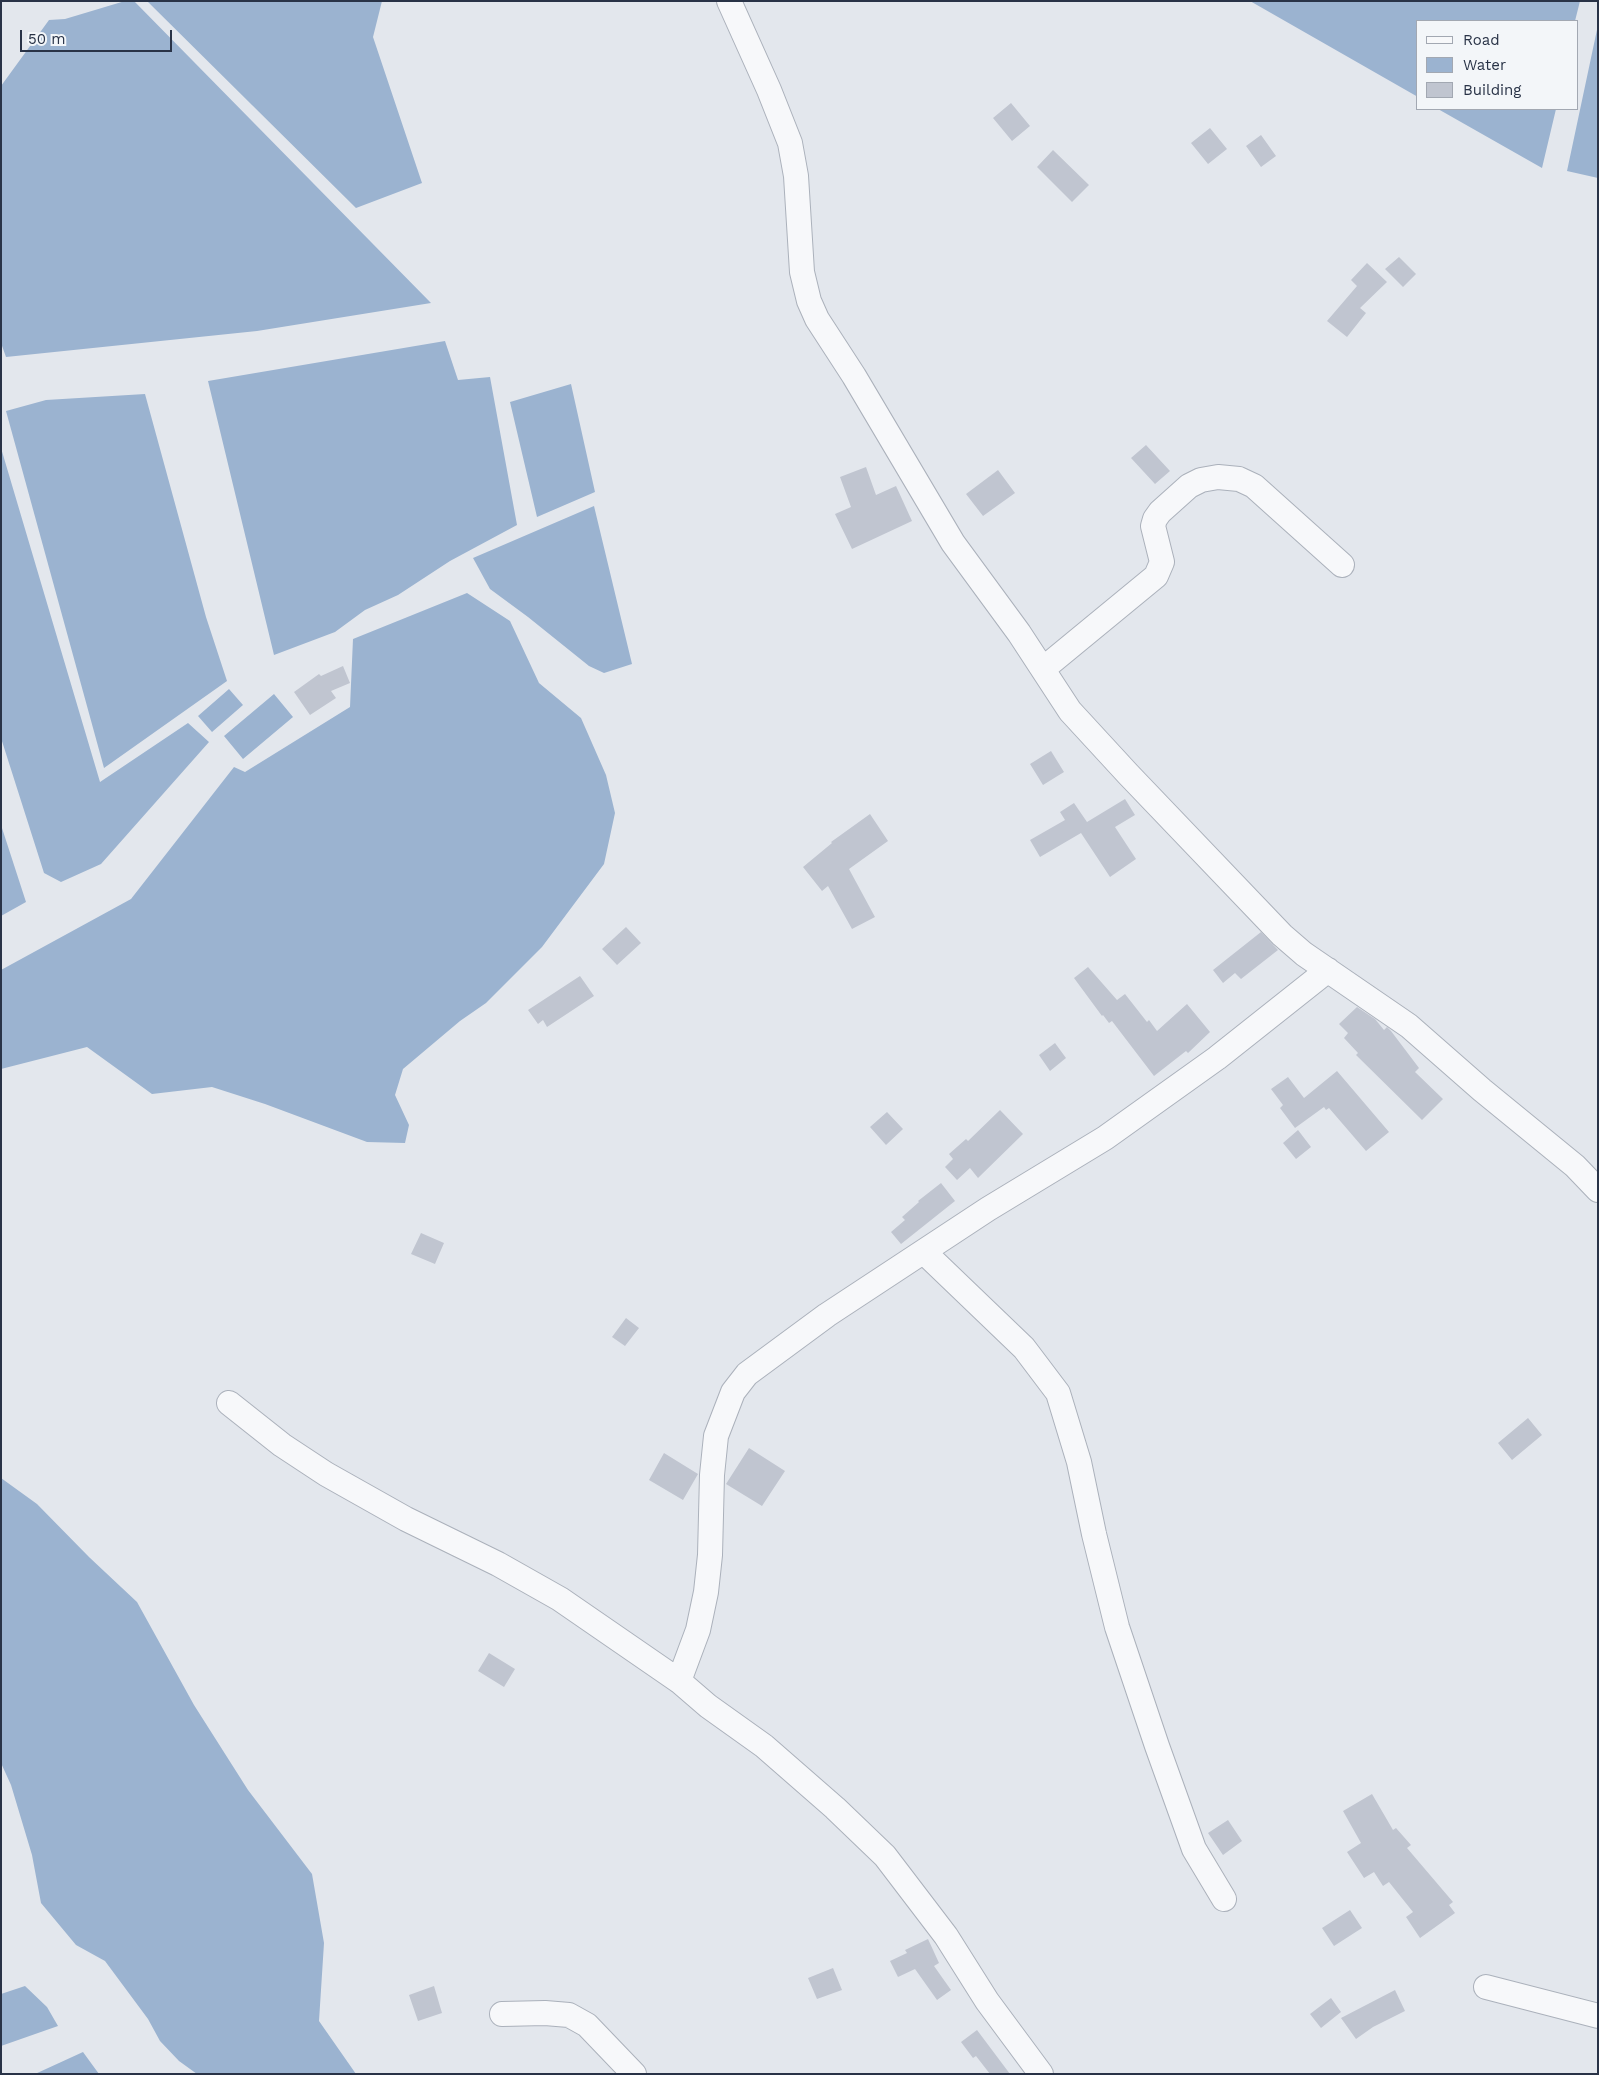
<!DOCTYPE html>
<html>
<head>
<meta charset="utf-8">
<style>
  body { margin:0 }
  #map { position:relative; width:1599px; height:2075px; overflow:hidden; background:#e3e7ed; font-family:"Work Sans",sans-serif }
  canvas { display:block }
  .frame { position:absolute; inset:0; border:2px solid #293347; pointer-events:none }
  .legend { position:absolute; left:1416px; top:20px; width:162px; height:90px; box-sizing:border-box; background:#f3f6f9; border:1px solid #a2a8b2; margin:0; padding:6px 9px; list-style:none; font-size:15px; color:#293347 }
  .legend li { display:flex; align-items:center; gap:10px; height:25px }
  .legend b { width:25px; border:1px solid #a2a8b2 }
  .scale { position:absolute; left:20px; top:30px; width:152px; height:22px; box-sizing:border-box; border:2px solid #293347; border-top:0; padding-left:6px; font-size:15px; line-height:18px; white-space:nowrap; color:#293347; -webkit-text-stroke:4px #f3f6f9; paint-order:stroke }
</style>
</head>
<body>
<div id="map">
<canvas width="1599" height="2075"></canvas>
<div class="frame"></div>
<ul class="legend">
<li><b style="height:6px;background:#f7f8fa"></b>Road</li>
<li><b style="height:14px;background:#9bb3d0"></b>Water</li>
<li><b style="height:14px;background:#c0c5d0"></b>Building</li>
</ul>
<div class="scale">50 m</div>
</div>
<script>
const ctx = document.querySelector('canvas').getContext('2d');
ctx.lineJoin = 'round';
function fillPath(path, color) { ctx.fillStyle = color; ctx.fill(path, 'evenodd'); }
const shape = rows => new Path2D(rows.map(r => 'M' + r).join(''));
function strokePath(path, color, width, dash) { ctx.strokeStyle = color; ctx.lineWidth = width; ctx.lineCap = dash ? 'butt' : 'round'; ctx.setLineDash(dash || []); ctx.stroke(path); }
const water = shape([
  [125,1,134,1,431,303,257,331,6,357,1,343,1,86,49,20,65,19],
  [151,1,382,1,373,37,422,183,356,208,148,2],
  [1250,1,1580,1,1575,21,1418,21,1418,97],
  [1598,25,1598,178,1567,171],
  [1438,109,1556,109,1542,168],
  [445,341,458,380,490,377,517,525,450,561,398,595,365,610,335,632,274,655,208,381],
  [571,384,595,492,537,517,510,402],
  [145,394,206,617,227,681,104,768,6,411,46,400],
  [1,448,100,782,188,723,209,742,101,864,61,882,44,873,1,738],
  [594,506,632,664,604,673,589,666,528,617,490,589,473,558],
  [467,593,510,621,539,683,581,718,606,775,615,813,604,864,542,947,486,1003,460,1021,403,1069,395,1095,409,1125,405,1143,367,1142,265,1104,212,1087,152,1094,87,1047,1,1069,1,970,131,899,234,767,245,772,350,707,353,639],
  [229,689,243,705,212,732,198,716],
  [274,694,293,717,243,759,224,736],
  [1,825,26,902,1,916],
  [1,1478,37,1504,89,1557,137,1602,194,1705,248,1790,312,1874,324,1943,319,2021,356,2074,197,2074,179,2061,160,2041,148,2019,105,1961,76,1945,41,1903,32,1855,11,1785,1,1763],
  [25,1986,47,2007,58,2026,1,2046,1,1994],
  [83,2052,99,2074,35,2074]
]);
const building = shape([
  [1011,103,1030,126,1012,141,993,118],
  [1210,128,1227,149,1208,164,1191,143],
  [1261,135,1276,156,1261,167,1246,146],
  [1053,150,1089,185,1072,202,1037,167],
  [1399,257,1416,274,1403,287,1385,269],
  [1367,263,1387,282,1360,308,1366,313,1347,337,1327,321,1357,286,1351,280],
  [1146,445,1170,471,1155,484,1131,458],
  [866,467,876,495,896,486,912,521,852,549,835,514,851,507,840,477],
  [998,470,1015,493,983,516,966,494],
  [343,666,350,683,331,691,336,698,310,715,294,692,319,674,321,676],
  [1051,751,1064,772,1043,785,1030,764],
  [1125,799,1135,815,1115,827,1136,859,1110,877,1081,833,1040,857,1030,840,1065,820,1060,812,1074,803,1087,822],
  [870,814,888,841,849,869,875,917,852,929,828,886,822,891,803,867,832,843,831,842],
  [626,927,641,943,617,965,602,949],
  [1261,932,1278,950,1241,979,1235,973,1223,983,1213,970],
  [1088,967,1117,1000,1125,994,1147,1022,1149,1020,1157,1031,1187,1004,1210,1032,1188,1053,1186,1051,1154,1076,1112,1021,1109,1023,1103,1015,1102,1016,1074,978],
  [580,976,594,996,547,1027,543,1020,538,1024,528,1010],
  [1357,1007,1375,1019,1384,1030,1387,1027,1391,1031,1419,1068,1415,1072,1443,1099,1422,1120,1356,1055,1358,1053,1344,1038,1348,1033,1339,1024],
  [1055,1043,1066,1058,1050,1071,1039,1055],
  [1337,1071,1389,1132,1366,1151,1329,1108,1326,1110,1324,1107,1295,1128,1280,1108,1283,1105,1271,1089,1288,1077,1304,1098],
  [1000,1110,1023,1134,978,1178,970,1168,957,1180,945,1167,953,1159,949,1154,966,1139,968,1141],
  [887,1112,903,1129,886,1145,870,1127],
  [1298,1130,1311,1147,1296,1159,1283,1143],
  [941,1183,955,1201,901,1244,891,1232,905,1220,902,1217,919,1202,918,1201],
  [421,1233,444,1243,435,1264,411,1254],
  [626,1318,639,1328,625,1346,612,1337],
  [1528,1418,1542,1435,1512,1460,1498,1443],
  [749,1448,785,1471,762,1506,726,1484],
  [664,1453,698,1474,683,1500,649,1480],
  [489,1653,515,1669,504,1687,478,1671],
  [1372,1794,1393,1830,1396,1828,1411,1845,1407,1848,1453,1902,1449,1905,1455,1913,1420,1938,1406,1917,1413,1912,1389,1882,1383,1886,1374,1872,1364,1878,1347,1852,1361,1843,1343,1811],
  [1228,1820,1242,1841,1223,1855,1208,1833],
  [1350,1910,1362,1928,1334,1946,1322,1928],
  [928,1939,939,1963,934,1966,951,1990,937,2000,915,1969,898,1977,890,1961,907,1953,905,1950],
  [833,1968,842,1990,817,1999,808,1978],
  [434,1986,442,2013,418,2021,409,1995],
  [1395,1990,1405,2011,1373,2027,1356,2039,1341,2018],
  [1331,1998,1341,2012,1321,2028,1310,2014],
  [977,2030,1010,2074,990,2074,976,2056,973,2058,961,2042]
]);
const minor = shape([
  [729,1,769,90,790,143,796,176,802,272,809,301,817,319,854,376,953,543,1019,633,1070,711,1128,774,1282,935,1304,954,1409,1026,1482,1090,1575,1166,1598,1190],
  [1043,669,1156,576,1162,562,1153,526,1155,519,1160,512,1189,486,1201,480,1218,477,1239,479,1254,486,1342,565],
  [924,1252,1024,1348,1058,1393,1079,1462,1094,1534,1117,1627,1157,1746,1194,1849,1224,1899],
  [229,1403,282,1445,326,1474,406,1519,498,1564,560,1599,679,1681,708,1706,764,1746,835,1808,885,1856,946,1936,987,2001,1041,2074],
  [679,1681,698,1630,706,1592,710,1555,712,1475,716,1436,733,1392,747,1374,827,1315,988,1209,1105,1138,1217,1058,1328,970],
  [1486,1987,1598,2016],
  [502,2014,545,2013,569,2015,587,2025,634,2074]
]);
fillPath(water, '#9bb3d0');
fillPath(building, '#c0c5d0');
strokePath(minor, '#abb1bb', 26);
strokePath(minor, '#f7f8fa', 24);
</script>
</body>
</html>
